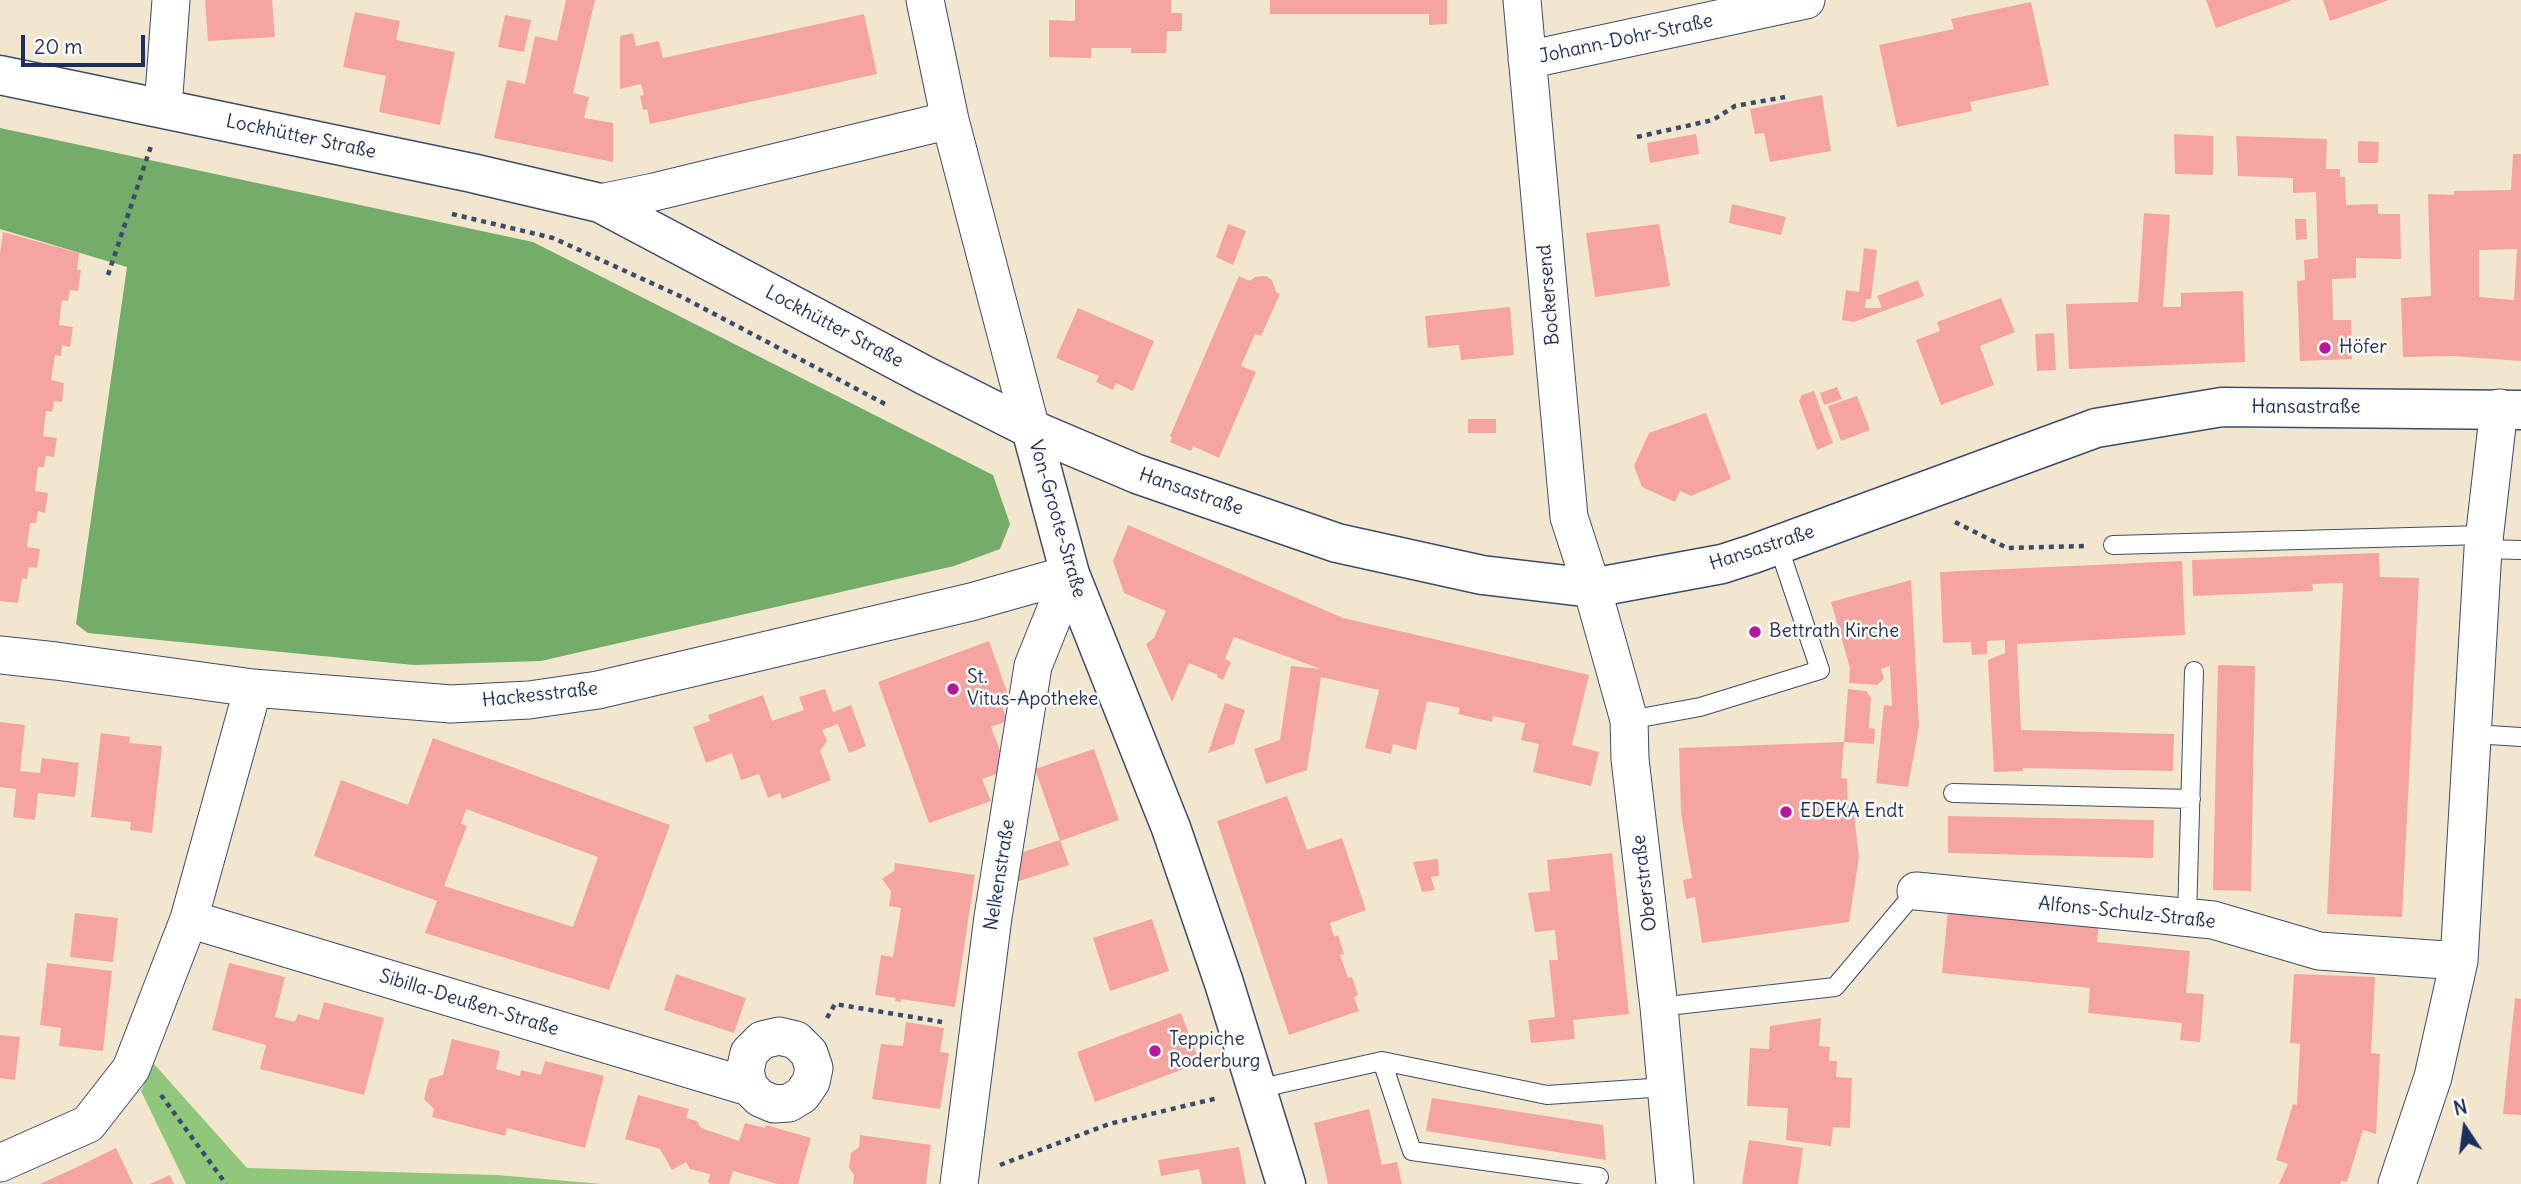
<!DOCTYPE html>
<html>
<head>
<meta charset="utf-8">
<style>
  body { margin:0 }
  #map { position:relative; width:2521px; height:1184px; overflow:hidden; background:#f2e7ce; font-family:Delius,sans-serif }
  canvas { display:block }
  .north { position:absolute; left:2430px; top:1093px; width:70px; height:70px; -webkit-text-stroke:5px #fdfcf7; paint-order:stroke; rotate:347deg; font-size:19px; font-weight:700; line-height:28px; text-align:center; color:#1b2f5e }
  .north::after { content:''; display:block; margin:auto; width:24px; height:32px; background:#1b2f5e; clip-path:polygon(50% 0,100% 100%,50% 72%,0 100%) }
  .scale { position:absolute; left:21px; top:35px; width:124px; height:32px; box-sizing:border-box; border:4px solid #1b2f5e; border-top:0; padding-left:9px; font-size:21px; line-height:24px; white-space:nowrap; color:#1b2f5e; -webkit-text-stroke:5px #fdfcf7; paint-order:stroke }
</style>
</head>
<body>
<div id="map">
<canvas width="2521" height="1184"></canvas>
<div class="north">N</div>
<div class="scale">20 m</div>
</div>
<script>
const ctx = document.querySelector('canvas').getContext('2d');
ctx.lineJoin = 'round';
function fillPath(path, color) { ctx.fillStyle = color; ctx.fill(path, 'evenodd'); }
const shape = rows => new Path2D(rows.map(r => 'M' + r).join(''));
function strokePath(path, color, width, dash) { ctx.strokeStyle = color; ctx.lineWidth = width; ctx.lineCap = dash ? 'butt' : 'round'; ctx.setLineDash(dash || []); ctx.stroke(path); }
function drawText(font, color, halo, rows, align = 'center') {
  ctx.font = font + ' Delius,sans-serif'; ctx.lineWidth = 5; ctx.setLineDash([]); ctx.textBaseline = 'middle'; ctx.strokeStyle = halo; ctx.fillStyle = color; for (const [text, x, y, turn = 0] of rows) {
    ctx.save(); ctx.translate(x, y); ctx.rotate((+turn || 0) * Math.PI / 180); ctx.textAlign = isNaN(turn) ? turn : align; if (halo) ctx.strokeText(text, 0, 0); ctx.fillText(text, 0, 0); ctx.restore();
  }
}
const green = shape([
  [154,1064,247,1168,497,1175,602,1184,186,1184,141,1091]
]);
const forest = shape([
  [0,128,533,242,993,475,1010,524,1000,549,954,566,541,661,414,665,88,633,76,624,127,267,0,229]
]);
const building = shape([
  [205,0,272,0,275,37,208,41],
  [566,0,595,0,573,93,589,97,584,118,613,123,613,162,494,138,507,80,525,84,535,36,557,41],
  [1075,0,1171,0,1171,13,1182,13,1182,31,1167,31,1166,53,1131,53,1131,48,1091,48,1091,58,1049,57,1049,20,1075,21],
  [1270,0,1447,0,1447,24,1429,25,1429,14,1270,14],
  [2206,0,2292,0,2216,28],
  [2323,0,2389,0,2330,21],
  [2031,2,2049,85,1970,102,1972,111,1897,127,1879,45,1954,29,1951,19],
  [355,12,400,21,396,40,455,52,440,125,379,112,386,76,343,67],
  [864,14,877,74,650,124,647,109,643,110,640,96,644,95,641,84,620,89,620,36,633,33,636,46,659,41,663,58],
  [505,15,531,20,524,52,498,47],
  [1822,95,1831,151,1770,162,1764,133,1755,134,1750,109],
  [1696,134,1699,154,1650,163,1647,143],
  [2174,134,2213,136,2213,175,2175,174],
  [2236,136,2327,139,2326,169,2340,169,2340,177,2345,177,2346,205,2378,204,2378,214,2400,214,2401,259,2356,258,2356,278,2332,279,2333,320,2351,320,2352,359,2300,361,2297,281,2305,280,2304,260,2318,258,2316,192,2293,193,2293,178,2238,176],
  [2358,141,2379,142,2378,163,2358,163],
  [2513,154,2521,154,2521,361,2452,356,2403,357,2401,298,2431,296,2428,194,2454,195,2454,191,2511,190],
  [2517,249,2514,300,2479,297,2479,250],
  [1732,204,1786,217,1781,235,1729,223],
  [2144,213,2170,215,2163,307,2181,307,2181,293,2243,291,2245,362,2069,369,2066,304,2138,302],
  [2295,219,2306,219,2307,239,2296,240],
  [1228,224,1246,231,1233,265,1216,257],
  [1659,224,1670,286,1595,297,1586,233],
  [3,232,79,253,77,270,81,270,78,291,70,290,68,301,62,300,59,325,73,327,70,347,62,345,61,356,55,355,51,380,64,383,62,402,54,401,52,412,46,411,43,436,57,438,54,457,46,456,44,467,38,467,35,491,48,493,45,513,38,511,36,523,30,523,27,547,40,549,37,568,29,567,27,579,22,578,18,603,0,601,0,253],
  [1864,248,1877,250,1871,299,1866,299,1865,308,1882,308,1877,296,1918,280,1924,296,1854,322,1842,320,1846,290,1859,292],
  [1239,276,1250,281,1255,277,1266,276,1272,280,1276,292,1280,294,1261,336,1255,334,1241,366,1256,372,1219,458,1193,446,1191,451,1170,442,1172,437,1170,436],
  [2001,298,2015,332,1980,346,1994,385,1941,405,1916,340,1940,331,1937,322],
  [1510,307,1514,355,1461,360,1459,345,1428,348,1425,316],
  [1078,308,1154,341,1133,391,1116,383,1113,390,1096,382,1099,376,1056,358],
  [2054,333,2056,370,2037,371,2035,334],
  [1837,387,1842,399,1824,405,1820,393],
  [1814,391,1833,443,1817,450,1799,401,1802,395],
  [1857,396,1870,430,1841,441,1828,406],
  [1706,413,1731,479,1691,496,1680,491,1675,502,1642,487,1634,466,1649,433],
  [1468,419,1496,419,1496,433,1468,433],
  [1128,525,1343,618,1589,675,1572,745,1599,752,1591,786,1533,772,1539,744,1521,740,1525,723,1493,716,1492,722,1458,714,1460,708,1427,701,1416,750,1393,744,1391,754,1365,748,1379,690,1321,677,1307,770,1266,784,1254,749,1280,740,1291,666,1321,669,1234,637,1225,659,1231,662,1223,680,1217,677,1218,675,1189,663,1172,702,1146,644,1154,638,1166,611,1124,593,1113,561],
  [2379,553,2380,577,2419,578,2402,917,2327,914,2343,583,2312,584,2313,591,2193,596,2192,560],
  [2182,561,2185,635,2017,644,2021,730,2174,734,2173,771,2023,768,2023,771,1994,772,1988,660,2005,653,2005,640,1987,641,1987,654,1972,655,1971,642,1943,643,1940,572],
  [1911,580,1919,726,1908,787,1876,783,1884,705,1892,706,1890,666,1881,669,1884,679,1877,685,1849,683,1850,668,1831,602],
  [989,641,1010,700,1001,703,1007,721,991,727,1002,756,998,757,1001,765,997,766,999,773,982,779,991,801,929,823,878,682],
  [2218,665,2255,666,2251,891,2213,890],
  [825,689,833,712,851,705,866,746,849,753,838,724,822,730,827,741,820,751,831,780,782,799,780,793,768,798,759,774,741,780,732,753,706,763,693,727,710,721,708,715,763,695,772,721,804,710,799,697],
  [1848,689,1866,691,1871,698,1869,728,1875,729,1874,744,1844,742],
  [1225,703,1245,710,1234,744,1208,753],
  [0,722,25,725,20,771,40,773,42,758,79,763,75,797,38,793,35,820,13,817,16,789,0,787],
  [101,733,130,737,129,743,162,746,152,833,130,830,131,822,91,817],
  [433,738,670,825,609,990,425,933,437,901,314,856,341,780,408,805],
  [466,809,598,857,573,927,444,886,467,826,461,824],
  [1844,742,1841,778,1847,779,1848,805,1853,805,1859,857,1849,922,1702,943,1695,897,1686,899,1683,880,1692,878,1681,813,1679,748],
  [1094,749,1119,820,1060,841,1035,769],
  [1287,796,1307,850,1342,838,1366,910,1330,923,1334,937,1338,935,1344,954,1340,955,1348,978,1352,977,1358,995,1354,997,1359,1011,1289,1035,1217,821],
  [1948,816,2154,820,2153,858,1948,853],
  [1060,840,1069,865,1016,882,1020,853],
  [1612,853,1629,1014,1573,1020,1575,1039,1531,1043,1528,1020,1555,1017,1549,960,1558,960,1555,930,1535,932,1528,893,1550,891,1547,860],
  [1438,859,1439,876,1431,877,1435,890,1422,892,1413,862],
  [895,863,975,875,955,1007,901,999,901,1002,895,1001,896,998,875,995,881,955,893,957,901,908,889,906,891,891,882,879,894,871],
  [1948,909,2099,923,2097,942,2190,951,2186,993,2204,994,2200,1042,2180,1040,2182,1023,2088,1013,2090,988,1942,973],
  [75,913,118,918,113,962,70,957],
  [1152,919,1169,971,1110,991,1093,938],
  [47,963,112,971,103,1051,59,1046,61,1028,40,1025],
  [229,963,285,977,275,1017,295,1022,298,1014,319,1020,324,1002,384,1018,364,1095,260,1069,266,1045,212,1030],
  [676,974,746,998,734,1033,664,1010],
  [2294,974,2375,977,2371,1053,2380,1054,2376,1134,2363,1130,2347,1182,2341,1181,2340,1184,2279,1184,2288,1164,2276,1160,2293,1104,2297,1105,2300,1044,2290,1043],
  [2515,998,2521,999,2521,1115,2503,1114],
  [1181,1013,1200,1063,1095,1102,1077,1052],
  [1821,1018,1819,1046,1830,1047,1829,1061,1837,1061,1836,1077,1852,1078,1850,1128,1833,1127,1831,1146,1786,1140,1788,1108,1747,1106,1750,1048,1769,1049,1770,1026],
  [906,1022,944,1028,940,1052,949,1053,940,1109,872,1099,881,1044,903,1046],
  [0,1035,20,1037,15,1080,0,1078],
  [452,1039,500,1051,496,1069,520,1076,521,1070,541,1075,545,1061,604,1076,585,1148,507,1128,505,1136,432,1117,434,1109,424,1099,429,1079,443,1075],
  [638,1095,689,1109,686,1118,697,1121,701,1128,739,1141,745,1123,765,1128,766,1125,811,1138,798,1184,778,1184,733,1171,729,1184,711,1184,708,1183,710,1174,690,1169,686,1162,672,1170,660,1149,625,1139],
  [1432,1098,1603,1125,1606,1160,1426,1131],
  [1369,1109,1382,1165,1397,1162,1402,1184,1328,1184,1314,1123],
  [860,1135,931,1145,926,1184,853,1184,854,1175,849,1168,851,1153,859,1147],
  [1749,1140,1803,1148,1798,1184,1742,1184],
  [1239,1147,1246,1184,1202,1184,1199,1169,1161,1176,1158,1160],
  [116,1148,133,1184,40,1184,75,1168],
  [170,1175,174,1184,150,1184]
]);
const path = shape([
  [1637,137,1713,120,1735,106,1785,97],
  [452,214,553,238,682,297,887,405],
  [108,275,151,146],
  [1955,522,2007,548,2084,546],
  [827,1018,835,1004,942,1022],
  [161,1095,226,1184],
  [1000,1165,1109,1124,1218,1098]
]);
const lane = shape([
  [2113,545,2484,535],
  [2483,549,2521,550],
  [1629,720,1700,707,1820,670,1778,545],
  [2473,734,2521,737],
  [1953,793,2191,799],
  [2187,917,2194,671],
  [1659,1007,1835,987,1916,891],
  [1382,1061,1412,1151,1599,1177],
  [1257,1089,1382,1061,1547,1095,1666,1087]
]);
const street = shape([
  [925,0,950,120,1031,429],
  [1522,0,1569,517,1592,588,1629,720,1630,759,1659,1007,1675,1184],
  [1527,60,1806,0],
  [163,108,171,0],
  [600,203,654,192,950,120],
  [0,655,56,661,253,688,451,704,529,700,598,690,971,602,1070,574],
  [1916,891,2213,920,2319,951,2459,961],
  [189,919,749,1087,760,1098,774,1104,789,1103,802,1095,811,1082,814,1068,809,1053,796,1040,779,1036,762,1040,749,1053,745,1071,749,1087],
  [0,1163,88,1124,131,1069,189,919,253,688],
  [959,1184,993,917,1033,666,1070,574],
  [2397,1184,2433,1077,2459,961,2483,549,2499,408]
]);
const secondary = shape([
  [0,75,472,173,600,203,926,376,1031,429,1137,474,1337,543,1482,575,1592,588,1722,564,1753,554,2096,428,2222,407,2521,410],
  [1031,429,1070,574,1171,828,1224,983,1286,1184]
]);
const markers = [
  [2325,348,7,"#b5179e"],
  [1755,632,7,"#b5179e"],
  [953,689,7,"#b5179e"],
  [1786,812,7,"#b5179e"],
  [1155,1051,7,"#b5179e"]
];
const streetNames = [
  ["Johann-Dohr-Straße",1626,39,-12],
  ["Lockhütter Straße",301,137,12],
  ["Bockersend",1549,295,-95],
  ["Lockhütter Straße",834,327,28],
  ["Hansastraße",2306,408],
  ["Hansastraße",1191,492,19],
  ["Von-Groote-Straße",1057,519,74],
  ["Hansastraße",1762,548,-18],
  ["Hackesstraße",540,695,-6],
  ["Nelkenstraße",1000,875,-81],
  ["Oberstraße",1645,883,-97],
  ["Alfons-Schulz-Straße",2127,913,6],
  ["Sibilla-Deußen-Straße",469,1003,17]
];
const poiNames = [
  ["Höfer",2339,348],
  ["Bettrath Kirche",1769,632],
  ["St.",967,678],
  ["Vitus-Apotheke",967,700],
  ["EDEKA Endt",1800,812],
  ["Teppiche",1169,1040],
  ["Roderburg",1169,1062]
];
fillPath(green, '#90c77a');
fillPath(forest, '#74ac6a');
fillPath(building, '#f5a4a1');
strokePath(lane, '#3b4b6f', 20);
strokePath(street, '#3b4b6f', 39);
strokePath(secondary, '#3b4b6f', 41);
strokePath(path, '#3b4b6f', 4.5, [5, 5]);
strokePath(lane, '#fff', 18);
strokePath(street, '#fff', 37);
strokePath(secondary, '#fff', 38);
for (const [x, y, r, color] of markers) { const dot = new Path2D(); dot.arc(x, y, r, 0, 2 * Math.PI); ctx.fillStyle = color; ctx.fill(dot); strokePath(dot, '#fdfcf7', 2.5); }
drawText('19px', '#1b2f5e', '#fdfcf7', streetNames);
drawText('19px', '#1b2f5e', '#fdfcf7', poiNames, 'left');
</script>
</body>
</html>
